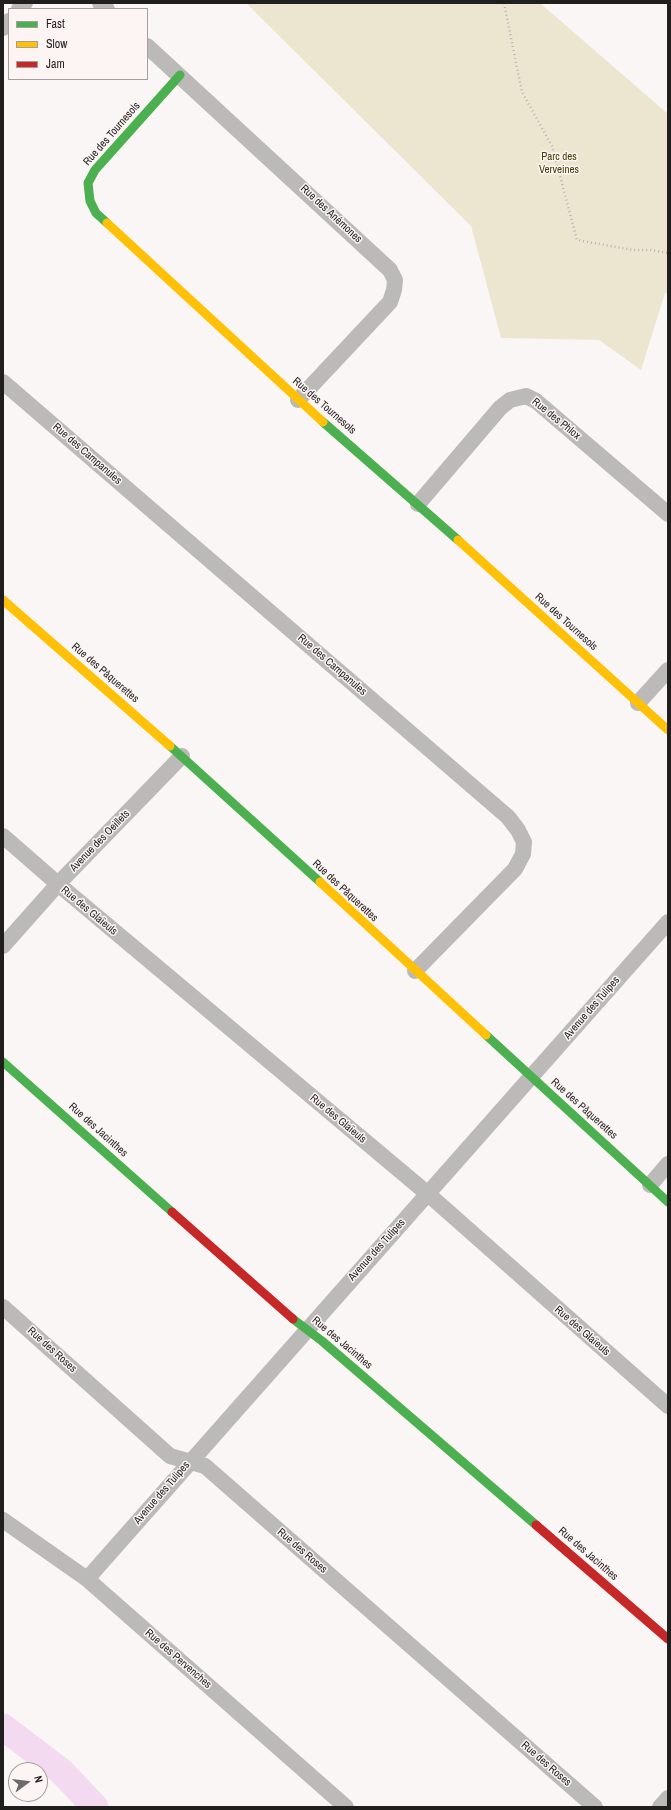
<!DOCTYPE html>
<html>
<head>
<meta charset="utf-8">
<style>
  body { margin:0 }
  #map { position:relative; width:671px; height:1810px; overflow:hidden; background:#faf6f5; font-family:"Archivo Narrow",sans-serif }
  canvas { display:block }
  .frame { position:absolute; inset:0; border:4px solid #211f1e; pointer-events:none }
  .legend { position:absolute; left:8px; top:8px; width:140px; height:72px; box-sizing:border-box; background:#fcf5f3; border:1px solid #a49f9e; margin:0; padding:5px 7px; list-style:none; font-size:12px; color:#211f1e }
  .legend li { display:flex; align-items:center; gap:8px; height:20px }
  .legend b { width:20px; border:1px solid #a49f9e }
  .north { position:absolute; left:8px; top:1762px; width:40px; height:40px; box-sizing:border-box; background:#fcf5f3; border:1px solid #a49f9e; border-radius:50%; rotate:75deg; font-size:11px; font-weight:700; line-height:16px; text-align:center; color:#211f1e }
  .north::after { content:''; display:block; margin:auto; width:14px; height:18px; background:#6d6a69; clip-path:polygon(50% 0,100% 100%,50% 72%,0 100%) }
</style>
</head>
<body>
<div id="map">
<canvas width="671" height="1810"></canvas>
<div class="frame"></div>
<ul class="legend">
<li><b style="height:5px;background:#4caf50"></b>Fast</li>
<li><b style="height:5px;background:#ffc107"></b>Slow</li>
<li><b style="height:5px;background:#c62828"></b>Jam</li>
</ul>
<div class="north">N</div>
</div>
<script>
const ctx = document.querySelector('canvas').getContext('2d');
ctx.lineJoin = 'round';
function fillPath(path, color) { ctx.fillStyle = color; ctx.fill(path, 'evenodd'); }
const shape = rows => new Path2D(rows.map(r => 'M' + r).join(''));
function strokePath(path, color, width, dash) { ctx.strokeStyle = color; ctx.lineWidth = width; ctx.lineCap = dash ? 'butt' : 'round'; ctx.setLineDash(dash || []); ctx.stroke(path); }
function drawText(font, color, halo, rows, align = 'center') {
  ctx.font = font + ' "Archivo Narrow",sans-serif'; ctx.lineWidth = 3; ctx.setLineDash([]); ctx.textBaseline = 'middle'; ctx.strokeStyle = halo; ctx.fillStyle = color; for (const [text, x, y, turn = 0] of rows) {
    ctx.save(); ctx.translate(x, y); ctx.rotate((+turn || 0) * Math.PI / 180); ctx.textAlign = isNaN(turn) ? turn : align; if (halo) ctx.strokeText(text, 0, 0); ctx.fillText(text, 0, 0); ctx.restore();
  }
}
const green = shape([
  [246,3,540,3,668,114,668,293,665,293,641,370,599,340,501,338,471,226]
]);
const river = shape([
  [3,1727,62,1772,95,1807]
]);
const path = shape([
  [504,3,522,92,552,146,577,240,633,250,651,250,668,253]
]);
const street = shape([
  [100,3,107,9],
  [19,9,25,3],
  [3,28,9,21],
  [147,46,390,270,395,280,394,290,390,302,298,400],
  [3,382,508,817,518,830,524,842,523,854,515,869,415,971],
  [418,504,500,408,510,400,526,396,536,401,668,514],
  [638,703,668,670],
  [3,836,58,884,428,1194,668,1406],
  [3,946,58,884,182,756],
  [650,1185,668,1164],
  [3,1307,170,1456,205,1466,595,1807],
  [3,1520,87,1579,346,1807],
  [87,1579,668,922],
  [660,1807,668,1798]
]);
const fast = shape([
  [107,223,96,213,90,201,88,183,95,170,180,75],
  [323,422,458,540],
  [170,746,320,882],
  [486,1035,668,1202],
  [3,1062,172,1212],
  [293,1319,322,1341,536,1525]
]);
const slow = shape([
  [107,223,323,422],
  [458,540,668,730],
  [3,600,170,746],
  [320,882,486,1035]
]);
const jam = shape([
  [172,1212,293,1319],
  [536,1525,668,1639]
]);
const streetNames = [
  ["Rue des Tournesols",112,134,-49],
  ["Rue des Anémones",331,214,43],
  ["Rue des Tournesols",324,406,41],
  ["Rue des Phlox",556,419,39],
  ["Rue des Campanules",87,454,41],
  ["Rue des Tournesols",566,622,42],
  ["Rue des Campanules",332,665,41],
  ["Rue des Pâquerettes",105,673,41],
  ["Avenue des Oeillets",100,841,-46],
  ["Rue des Pâquerettes",345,891,43],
  ["Rue des Glaïeuls",89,911,40],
  ["Avenue des Tulipes",592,1008,-49],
  ["Rue des Pâquerettes",584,1109,42],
  ["Rue des Glaïeuls",338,1119,40],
  ["Rue des Jacinthes",98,1130,42],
  ["Avenue des Tulipes",377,1250,-48],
  ["Rue des Glaïeuls",582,1331,41],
  ["Rue des Jacinthes",342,1343,40],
  ["Rue des Roses",52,1350,42],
  ["Avenue des Tulipes",162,1493,-49],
  ["Rue des Roses",302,1551,41],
  ["Rue des Jacinthes",588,1554,41],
  ["Rue des Pervenches",178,1659,41],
  ["Rue des Roses",546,1764,41]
];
const parkNames = [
  ["Parc des",559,157],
  ["Verveines",559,170]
];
fillPath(green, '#ece6d0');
strokePath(river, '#f4daf1', 27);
strokePath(path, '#b5b4b4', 2.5, [1, 3]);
strokePath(street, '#bcbab9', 16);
strokePath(fast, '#4caf50', 9);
strokePath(slow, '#ffc107', 9);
strokePath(jam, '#c62828', 9);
drawText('11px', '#211f1e', '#fcf5f3', streetNames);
drawText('11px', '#463c05', '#fcf5f3', parkNames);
</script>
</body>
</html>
